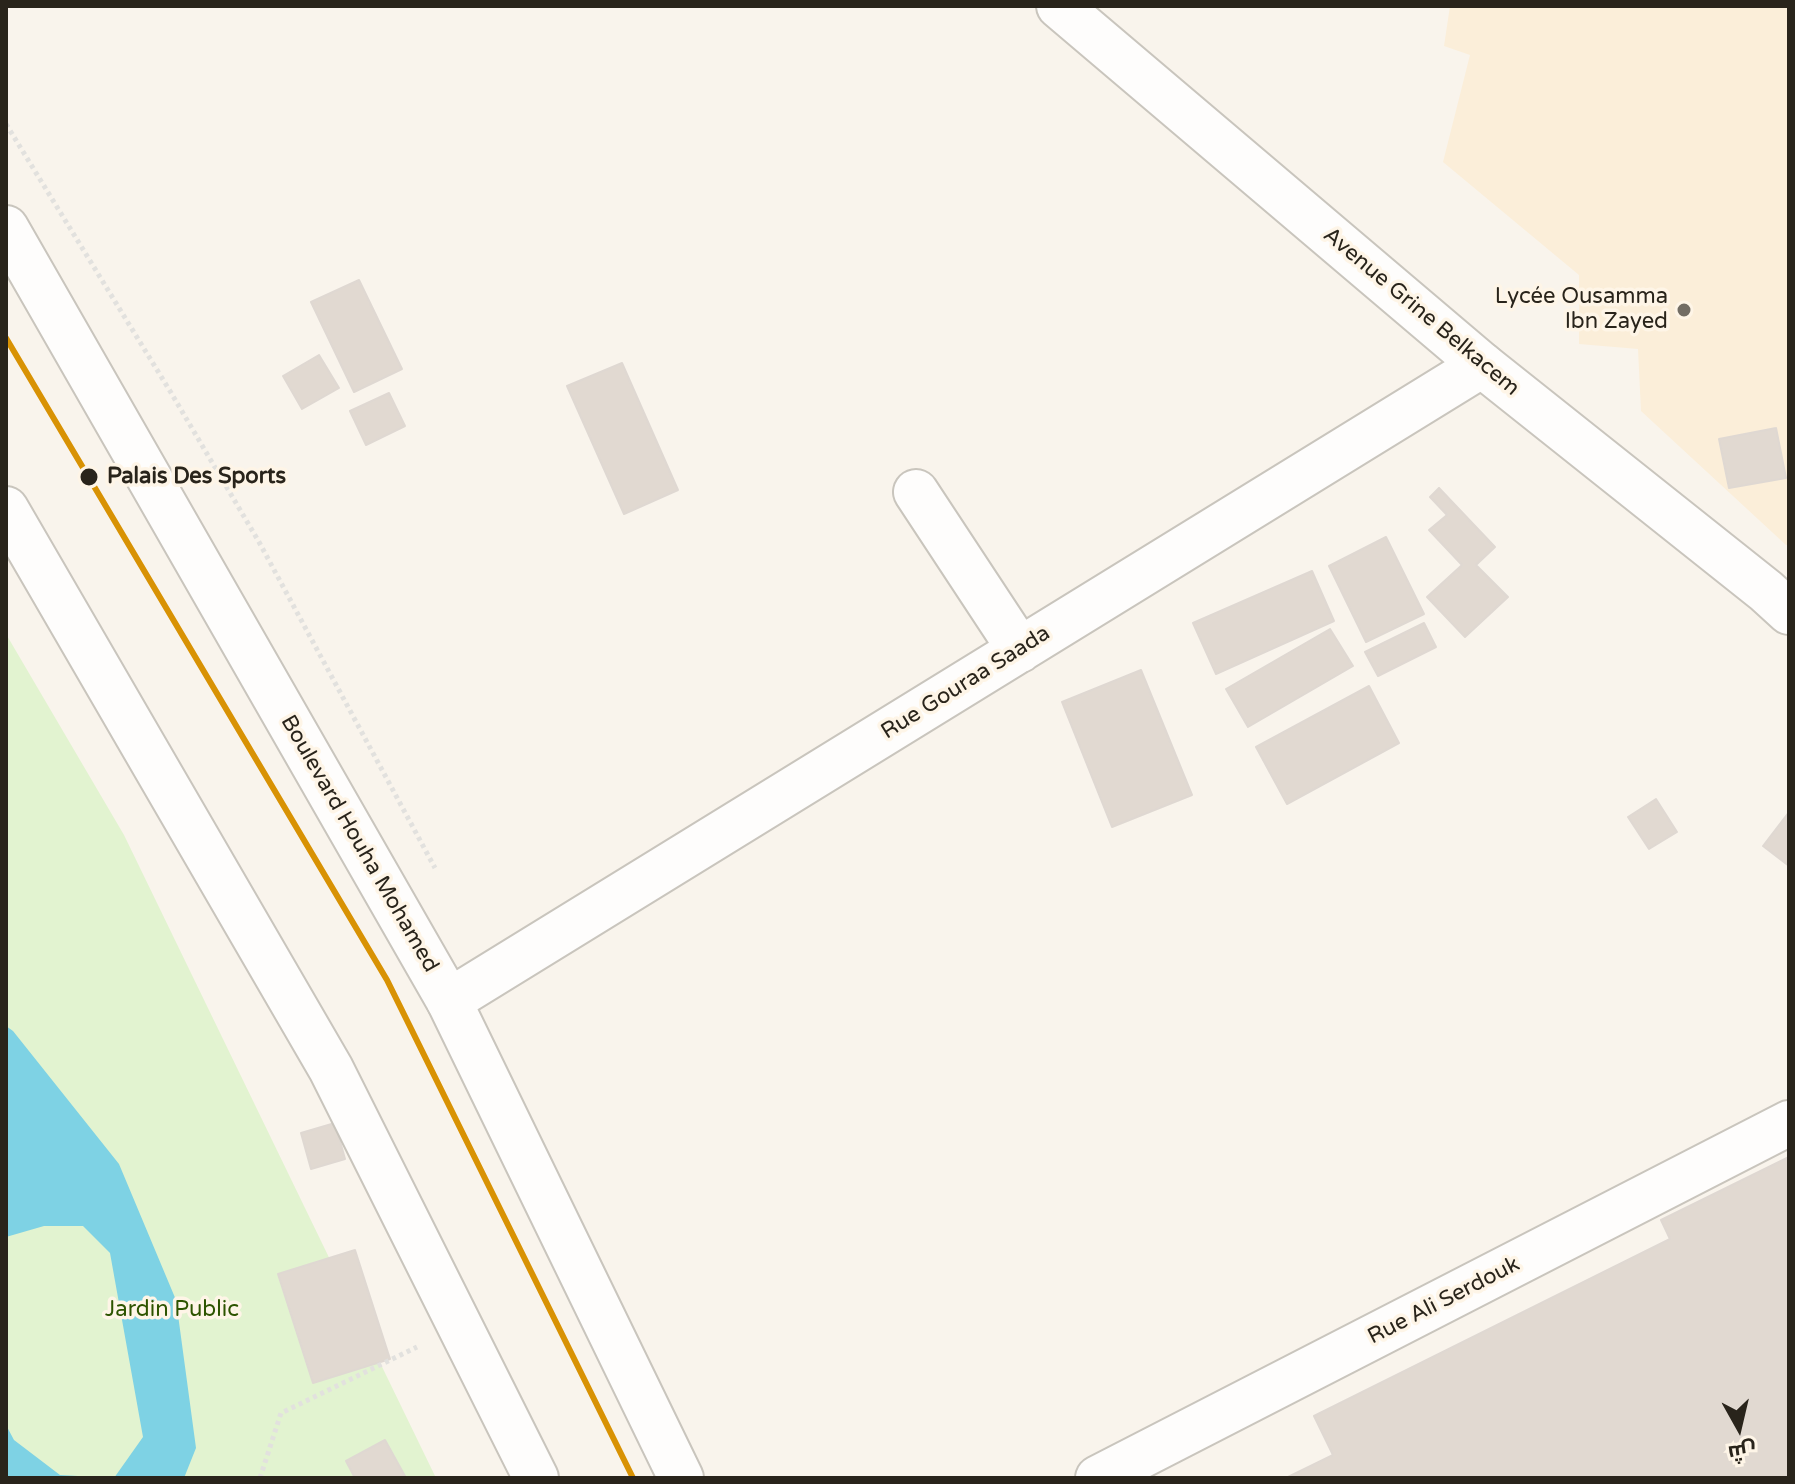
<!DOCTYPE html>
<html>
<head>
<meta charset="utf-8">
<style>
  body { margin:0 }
  #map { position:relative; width:1795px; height:1484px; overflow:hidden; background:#f9f4ec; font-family:"Varela Round",Cairo,sans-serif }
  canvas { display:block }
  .frame { position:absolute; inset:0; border:8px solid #29241b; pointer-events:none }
  .north { position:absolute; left:1699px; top:1388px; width:80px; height:80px; -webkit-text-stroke:6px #fef5e7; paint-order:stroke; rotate:172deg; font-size:22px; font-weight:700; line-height:32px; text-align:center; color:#29241b }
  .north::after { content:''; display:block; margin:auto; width:28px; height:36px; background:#29241b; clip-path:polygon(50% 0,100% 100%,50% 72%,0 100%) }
</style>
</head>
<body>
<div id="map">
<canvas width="1795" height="1484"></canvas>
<div class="frame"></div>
<div class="north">ش</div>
</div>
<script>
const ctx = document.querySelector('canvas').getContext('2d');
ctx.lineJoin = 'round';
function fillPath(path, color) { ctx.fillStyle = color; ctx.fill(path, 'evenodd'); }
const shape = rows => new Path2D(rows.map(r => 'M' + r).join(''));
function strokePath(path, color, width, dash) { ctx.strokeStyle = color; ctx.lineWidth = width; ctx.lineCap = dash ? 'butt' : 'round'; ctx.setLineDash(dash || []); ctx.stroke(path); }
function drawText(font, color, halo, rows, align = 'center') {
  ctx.font = font + ' "Varela Round",sans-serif'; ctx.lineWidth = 7; ctx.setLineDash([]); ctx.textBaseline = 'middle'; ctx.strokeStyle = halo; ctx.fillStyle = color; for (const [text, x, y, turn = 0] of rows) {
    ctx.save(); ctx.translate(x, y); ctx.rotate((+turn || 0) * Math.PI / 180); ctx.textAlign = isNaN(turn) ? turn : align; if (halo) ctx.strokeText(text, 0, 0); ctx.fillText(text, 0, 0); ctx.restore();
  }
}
const built = shape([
  [1450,6,1789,6,1789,545,1786,545,1641,411,1638,349,1579,344,1579,275,1443,162,1470,55,1444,46]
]);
const green = shape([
  [6,634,124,835,436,1478,6,1478]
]);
const water = shape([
  [6,1026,13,1031,119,1164,176,1300,196,1448,184,1478,6,1478,6,1425,14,1440,60,1475,114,1478,143,1437,110,1253,83,1226,44,1226,6,1237]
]);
const building = shape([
  [359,280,402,369,354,392,311,302,359,280],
  [319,355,339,388,302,409,283,376,319,355],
  [622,363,678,490,624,514,567,386,622,363],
  [389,393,405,426,366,445,350,411,389,393],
  [1776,428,1786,478,1729,488,1719,439,1776,428],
  [1439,488,1495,547,1476,565,1508,597,1465,637,1427,597,1462,565,1429,530,1447,515,1430,497,1439,488],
  [1386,537,1424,614,1366,642,1329,566,1386,537],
  [1312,571,1334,621,1216,674,1193,623,1312,571],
  [1424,623,1436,647,1378,676,1365,652,1424,623],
  [1330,629,1353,666,1248,727,1226,689,1330,629],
  [1141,670,1192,795,1112,827,1062,702,1141,670],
  [1369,686,1399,743,1287,804,1256,747,1369,686],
  [1656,799,1677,832,1649,849,1628,817,1656,799],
  [1789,812,1789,866,1763,846,1789,812],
  [335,1123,345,1159,311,1169,301,1133,335,1123],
  [1789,1157,1789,1478,1286,1478,1333,1455,1314,1416,1670,1239,1661,1220,1789,1157],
  [355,1250,390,1359,313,1383,278,1274,355,1250],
  [385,1440,406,1478,355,1478,346,1461,385,1440]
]);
const path = shape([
  [6,124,170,391,259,542,435,868],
  [260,1478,281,1413,417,1347]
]);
const street = shape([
  [916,492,1020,650],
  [449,1001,1482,365],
  [1098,1478,1789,1123]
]);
const secondary = shape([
  [1059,6,1482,365,1766,591,1789,612]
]);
const primary = shape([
  [6,228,449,1001,681,1478],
  [6,509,331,1069,536,1478]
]);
const tram1 = shape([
  [6,338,387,980,633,1478]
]);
const markers = [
  [1684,310,8,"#726d64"],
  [89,477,10,"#29241b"]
];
const poiNames = [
  ["Lycée Ousamma",1668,297],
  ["Ibn Zayed",1668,322]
];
const streetNames = [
  ["Avenue Grine Belkacem",1421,312,40],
  ["Rue Gouraa Saada",966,683,-32],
  ["Boulevard Houha Mohamed",359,844,60],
  ["Rue Ali Serdouk",1444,1301,-27]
];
const stopNames = [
  ["Palais Des Sports",107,477]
];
const parkNames = [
  ["Jardin Public",172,1310]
];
fillPath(built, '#fbeed9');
fillPath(green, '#e2f3d0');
fillPath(water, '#7ed2e4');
fillPath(building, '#e1d9d1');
strokePath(building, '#dfd8d2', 2);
strokePath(street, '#c9c5bd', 48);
strokePath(secondary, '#c9c5bd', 48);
strokePath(primary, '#c9c5bd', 48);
strokePath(path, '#e2e1de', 5, [4, 4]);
strokePath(street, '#fefdfc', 44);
strokePath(secondary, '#fefdfc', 44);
strokePath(primary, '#fefdfc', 44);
strokePath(tram1, '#d89204', 6);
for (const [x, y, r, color] of markers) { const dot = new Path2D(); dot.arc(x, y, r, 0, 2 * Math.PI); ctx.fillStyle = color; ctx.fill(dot); strokePath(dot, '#fef5e7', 3); }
drawText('22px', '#29241b', '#fef5e7', poiNames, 'right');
drawText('22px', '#29241b', '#fef5e7', streetNames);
drawText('bold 22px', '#29241b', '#fef5e7', stopNames, 'left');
drawText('22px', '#2d5400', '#fef5e7', parkNames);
</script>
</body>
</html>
